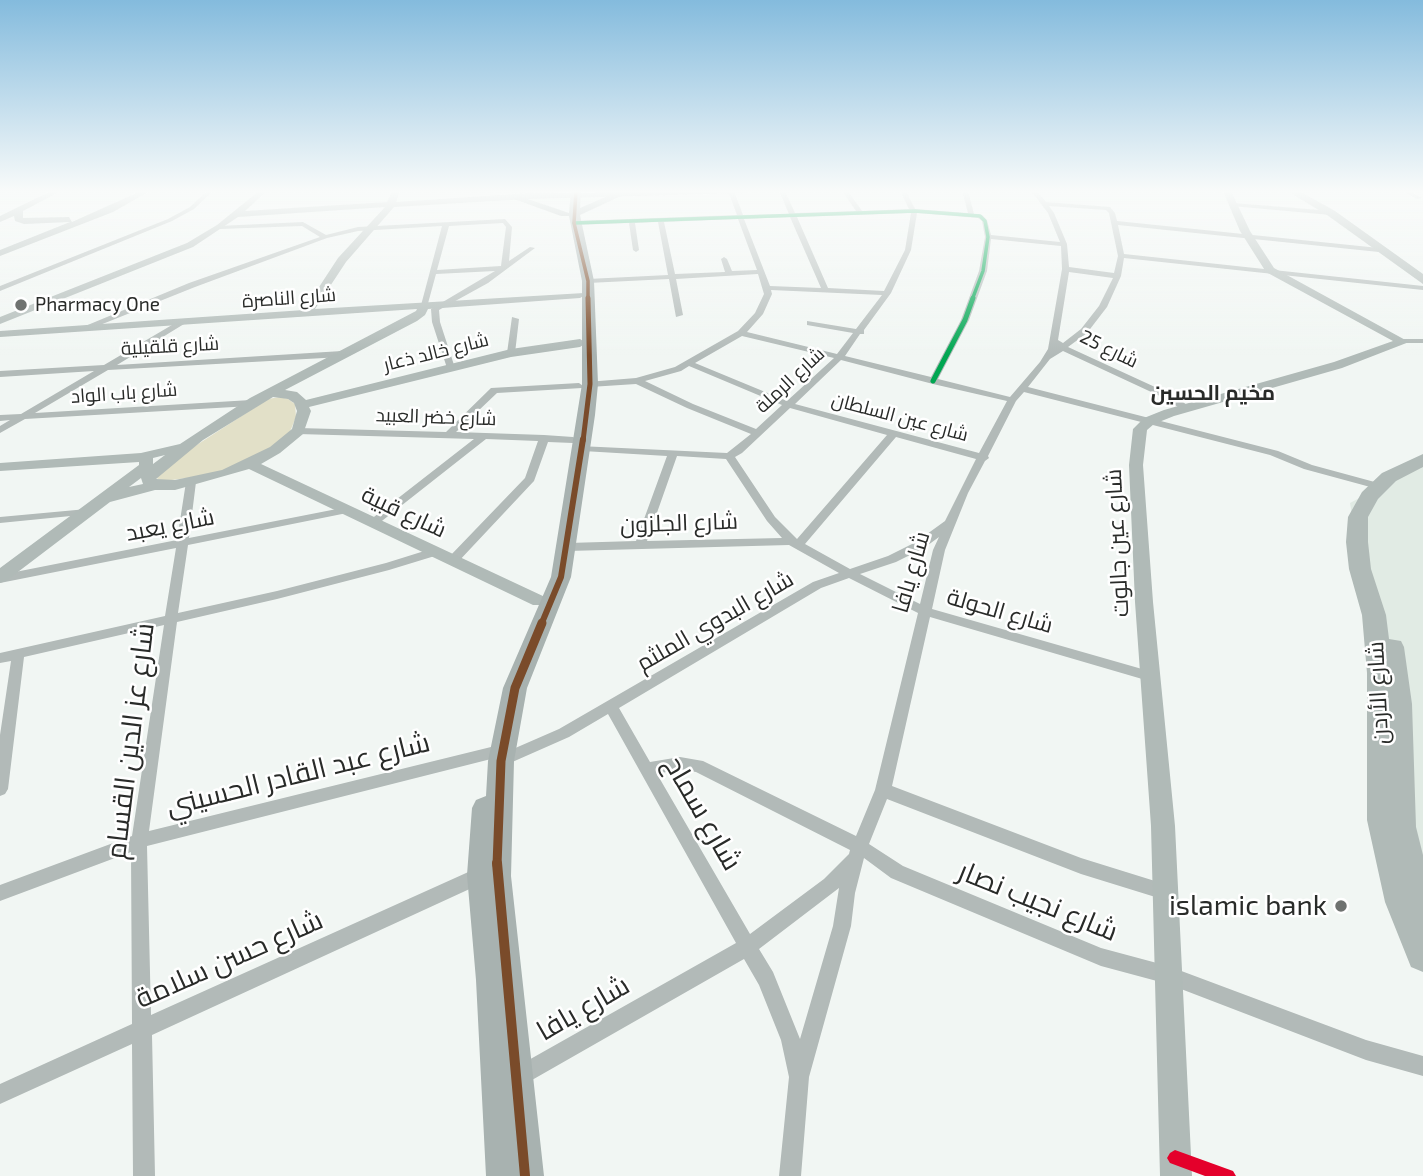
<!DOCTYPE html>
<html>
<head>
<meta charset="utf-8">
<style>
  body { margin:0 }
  canvas { display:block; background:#f1f6f3 }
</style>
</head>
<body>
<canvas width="1423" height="1176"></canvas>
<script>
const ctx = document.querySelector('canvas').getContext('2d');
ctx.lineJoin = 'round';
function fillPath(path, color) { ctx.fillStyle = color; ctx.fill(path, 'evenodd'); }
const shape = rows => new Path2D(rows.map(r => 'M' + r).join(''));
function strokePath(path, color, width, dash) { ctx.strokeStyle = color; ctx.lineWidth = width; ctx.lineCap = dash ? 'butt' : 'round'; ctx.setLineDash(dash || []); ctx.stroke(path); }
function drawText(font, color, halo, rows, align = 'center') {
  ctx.font = font + ' "Exo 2",Cairo,sans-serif'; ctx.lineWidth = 5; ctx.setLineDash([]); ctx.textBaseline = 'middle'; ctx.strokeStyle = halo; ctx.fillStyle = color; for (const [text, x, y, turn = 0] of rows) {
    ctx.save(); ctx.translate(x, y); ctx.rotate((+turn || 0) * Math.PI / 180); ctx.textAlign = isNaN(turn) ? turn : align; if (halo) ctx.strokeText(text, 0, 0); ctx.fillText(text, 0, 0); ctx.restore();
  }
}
const built = shape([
  [1423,464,1423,963,1350,503]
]);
const green = shape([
  [280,397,288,399,295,404,296,417,289,434,250,462,210,475,164,481,153,477,161,468,268,399]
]);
const street = shape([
  [207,191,213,191,194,209,172,221,0,291,0,286,168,219,190,207,207,191],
  [728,191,734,191,743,215,789,214,779,191,785,191,795,213,856,211,842,191,848,191,862,211,909,209,900,191,906,191,915,209,968,213,962,191,968,191,974,214,982,215,987,220,991,235,1060,242,1048,213,1031,191,1037,191,1046,202,1110,207,1115,213,1117,221,1379,248,1382,250,1379,252,1118,225,1124,254,1423,286,1423,290,1124,258,1121,276,1107,307,1087,333,1068,347,1168,393,1189,406,1189,410,1183,410,1162,397,1063,351,1050,359,1028,387,1278,451,1312,465,1382,484,1383,486,1382,488,1374,488,1304,469,1270,455,1024,392,1016,401,988,456,989,458,985,461,968,493,945,550,932,609,1149,671,1154,672,1156,676,1154,680,1149,681,930,617,892,786,1081,858,1171,886,1174,892,1171,898,1165,900,1081,874,887,799,869,844,903,866,1101,948,1168,966,1366,1040,1423,1056,1423,1076,1366,1060,1168,984,1101,966,891,878,864,858,855,893,851,926,809,1077,801,1176,779,1176,789,1077,781,1040,759,985,744,959,525,1084,518,1087,511,1084,508,1077,511,1070,736,943,608,714,569,737,501,767,496,765,493,761,495,758,147,846,151,1015,475,869,481,867,487,869,489,875,487,881,152,1035,155,1176,133,1176,132,1044,0,1104,0,1084,132,1024,131,852,0,901,0,885,132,836,164,625,24,657,8,789,5,794,0,796,0,735,11,661,0,663,0,653,165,616,176,548,0,583,0,575,177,540,186,482,191,479,196,482,189,538,347,507,352,510,347,513,188,545,178,613,277,591,386,563,434,548,440,552,438,555,389,570,277,599,177,622,149,831,491,747,496,749,498,753,497,756,559,729,813,582,839,573,789,545,568,551,562,547,568,543,636,541,667,456,583,451,578,448,579,446,727,453,751,434,687,408,636,384,590,387,587,386,587,382,636,378,675,367,738,331,755,313,764,294,758,274,676,279,683,315,676,317,669,279,588,283,584,281,588,279,668,275,658,222,635,223,639,250,636,252,633,250,629,223,574,225,571,223,574,221,737,215,728,191],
  [1049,206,1106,210,1109,213,1118,256,1114,273,1069,267,1067,244,1054,213,1049,206],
  [911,213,905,250,884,291,828,288,797,217,911,213],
  [917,213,978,218,982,221,985,237,979,271,961,320,931,377,845,356,860,334,864,334,864,330,891,293,911,250,917,213],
  [790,217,821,288,770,286,744,219,790,217],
  [738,219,757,270,732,271,727,259,724,257,721,259,725,272,675,274,664,222,738,219],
  [991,239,1061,246,1062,269,1048,349,1040,362,1010,397,938,379,969,320,987,271,991,239],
  [1069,272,1113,278,1099,306,1081,329,1063,343,1058,340,1069,272],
  [771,290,882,295,856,329,807,321,807,325,853,333,837,354,747,332,763,314,772,294,771,290],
  [742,336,834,358,787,401,695,363,742,336],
  [841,360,933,384,1007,401,979,453,795,404,841,360],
  [689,366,782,405,756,429,693,404,645,381,681,371,689,366],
  [790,408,887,435,797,539,775,517,735,457,742,453,790,408],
  [896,437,976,459,945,521,916,542,888,556,850,569,805,544,896,437],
  [677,456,726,459,767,521,782,538,647,541,677,456],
  [939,537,933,550,920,604,860,574,896,562,924,548,939,537],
  [849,578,918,613,875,790,856,836,703,761,680,757,650,762,619,708,821,588,849,578],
  [680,769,696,772,850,850,849,854,824,879,750,934,657,774,680,769],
  [839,888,833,926,800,1039,773,972,759,949,839,888],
  [1402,191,1409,191,1422,198,1417,199,1402,191],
  [1234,203,1331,211,1334,213,1331,215,1232,206,1234,203],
  [505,219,512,227,509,261,530,247,535,248,488,283,439,310,440,322,455,368,454,370,447,368,432,322,431,309,495,271,436,274,427,307,420,309,442,226,358,231,327,238,195,287,85,331,78,329,189,283,320,237,302,226,220,229,218,228,218,226,303,222,326,235,358,227,505,219],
  [503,223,506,227,501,266,437,270,449,226,503,223],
  [512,317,519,319,515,353,511,356,507,353,512,317],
  [177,322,184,324,117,365,342,351,346,354,342,357,108,370,35,413,251,400,256,403,251,406,25,419,0,433,0,426,10,420,0,421,0,415,21,414,94,371,0,377,0,371,104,365,177,322],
  [1400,339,1423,339,1423,343,1400,343,1400,339],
  [579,383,583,386,582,388,497,393,456,432,544,435,573,437,578,440,573,443,548,442,534,481,457,563,453,564,449,563,447,560,449,557,525,478,538,441,486,439,378,524,374,525,368,522,370,520,474,439,298,434,293,431,298,428,446,432,491,388,579,383],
  [87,509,91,510,93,512,91,514,0,523,0,517,87,509]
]);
const secondary = shape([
  [51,191,61,191,23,211,23,218,69,217,72,222,141,191,150,191,113,212,0,256,0,250,70,222,24,224,15,221,14,216,0,222,0,216,51,191],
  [259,191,267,191,245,211,387,202,392,191,400,191,396,202,528,193,751,191,747,193,528,199,394,207,346,262,315,309,584,293,585,295,580,298,428,309,425,315,417,321,285,390,297,392,306,400,511,349,580,339,586,343,580,347,511,357,309,407,311,411,303,434,280,453,261,464,545,597,548,601,545,605,533,605,249,469,175,490,155,490,110,502,6,581,0,583,0,568,139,465,139,462,0,471,0,463,141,453,180,444,250,398,416,311,417,309,0,337,0,331,304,310,338,258,385,207,238,217,193,247,0,324,0,317,187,243,217,225,259,191],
  [273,397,288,399,294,403,297,411,292,429,270,447,222,470,175,480,156,479,203,440,273,397],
  [165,455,153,464,153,458,165,455],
  [141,478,143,484,129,487,141,478],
  [1223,191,1231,191,1250,231,1274,268,1409,342,1342,368,1174,416,1154,424,1147,430,1143,465,1153,602,1175,826,1192,1176,1160,1176,1151,826,1135,602,1129,465,1133,429,1144,418,1164,410,1334,362,1393,341,1266,272,1240,231,1223,191]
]);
const primary = shape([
  [571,191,581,191,580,208,612,194,621,196,580,215,594,281,598,384,595,415,571,577,527,688,514,761,511,876,544,1176,486,1176,476,980,467,875,472,808,476,800,486,796,488,761,503,688,551,577,582,384,582,281,569,216,561,216,514,199,519,196,569,213,571,191]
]);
const highway = shape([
  [1287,191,1299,191,1335,211,1423,274,1423,284,1327,215,1287,191],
  [1423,454,1423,467,1396,481,1378,499,1368,517,1368,542,1371,569,1386,615,1389,639,1401,641,1404,647,1412,704,1416,827,1423,855,1423,972,1411,967,1385,902,1367,820,1367,673,1362,615,1349,569,1346,542,1348,517,1362,492,1382,473,1423,454]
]);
const bus1Far1 = shape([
  [574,223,915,211,980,216,985,221,988,237,983,271,972,300]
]);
const bus1 = shape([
  [933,381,965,320,973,298]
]);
const bus2Far4 = shape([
  [576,191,574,223,588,281,588,300]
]);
const bus2Far3 = shape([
  [583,441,590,384,588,298]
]);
const bus2Far2 = shape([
  [541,625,561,577,583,439]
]);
const bus2Far1 = shape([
  [497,865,501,761,515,688,542,623]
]);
const bus2 = shape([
  [497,863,525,1176]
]);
const rail1 = shape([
  [1175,1150,1233,1171,1236,1176,1205,1176,1170,1163,1167,1158,1170,1153,1175,1150]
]);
const markers = [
  [21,305,7,"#6f7270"],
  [1341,906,7,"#6f7270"]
];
const farStreetnames = [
  ["شارع الناصرة",289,298,-4],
  ["شارع قلقيلية",170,346,-3],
  ["شارع 25",1109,349,26],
  ["شارع خالد ذعار",436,352,-14],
  ["شارع الرملة",790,380,-43],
  ["شارع باب الواد",124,393,-4],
  ["شارع خضر العبيد",436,417,2],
  ["شارع عين السلطان",900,417,15]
];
const farPoinames = [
  ["Pharmacy One",35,305]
];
const farNeighbourhoodnames = [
  ["مخيم الحسين",1213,393]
];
const streetNames = [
  ["شارع قبية",404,512,25],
  ["شارع الجلزون",679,523,-2],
  ["شارع يعبد",170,525,-11],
  ["شارع عين جالوت",1117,543,-93],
  ["شارع يافا",911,572,-74],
  ["شارع الحولة",1000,611,16],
  ["شارع البدوي الملثم",715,621,-30],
  ["شارع الأردن",1378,693,-93]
];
const nearStreetnames = [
  ["شارع عز الدين القسام",130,741,-83],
  ["شارع عبد القادر الحسيني",298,774,-14],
  ["شارع سماح",703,813,60],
  ["شارع نجيب نصار",1038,901,22],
  ["شارع حسن سلامة",229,959,-24],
  ["شارع يافا",583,1008,-30]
];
const nearPoinames = [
  ["islamic bank",1327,906]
];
fillPath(built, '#e1ebe4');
fillPath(green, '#e2e0c8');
fillPath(street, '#b2bab8');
fillPath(secondary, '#b0bab7');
fillPath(primary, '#a8b2b0');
fillPath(highway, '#b0bab7');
strokePath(bus1Far1, '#00a651', 3.5);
strokePath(bus1, '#00a651', 5);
strokePath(bus2Far4, '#7a4b2a', 3.5);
strokePath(bus2Far3, '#7a4b2a', 5);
strokePath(bus2Far2, '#7a4b2a', 6);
strokePath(bus2Far1, '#7a4b2a', 9);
strokePath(bus2, '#7a4b2a', 10);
fillPath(rail1, '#e4002b');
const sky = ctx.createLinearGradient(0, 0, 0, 355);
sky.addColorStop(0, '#84bbdd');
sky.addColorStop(0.54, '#f9fbfa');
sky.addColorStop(1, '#f9fbfa00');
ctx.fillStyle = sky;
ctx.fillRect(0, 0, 1423, 355);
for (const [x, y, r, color] of markers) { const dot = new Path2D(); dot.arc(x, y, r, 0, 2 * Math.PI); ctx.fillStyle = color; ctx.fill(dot); strokePath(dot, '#fff', 2.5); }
drawText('19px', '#292b29', '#fff', farStreetnames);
drawText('19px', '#292b29', '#fff', farPoinames, 'left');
drawText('bold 21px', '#292b29', '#fff', farNeighbourhoodnames);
drawText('23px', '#292b29', '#fff', streetNames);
drawText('28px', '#292b29', '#fff', nearStreetnames);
drawText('28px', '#292b29', '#fff', nearPoinames, 'right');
</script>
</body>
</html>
